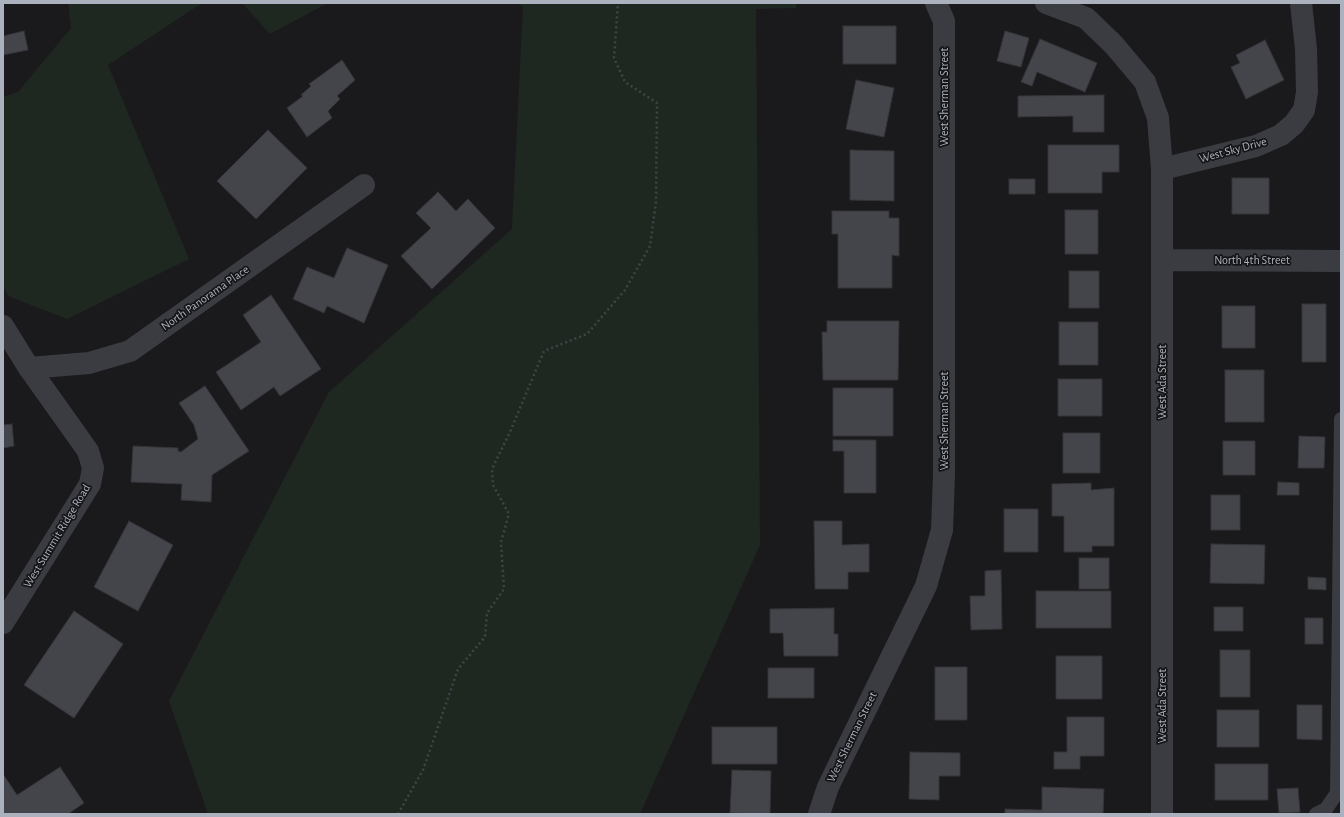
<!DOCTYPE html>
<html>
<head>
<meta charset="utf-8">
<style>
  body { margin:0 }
  #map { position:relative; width:1344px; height:817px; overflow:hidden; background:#1a1a1d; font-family:"Alegreya Sans",sans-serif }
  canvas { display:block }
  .frame { position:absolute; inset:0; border:4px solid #acb2bd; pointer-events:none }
</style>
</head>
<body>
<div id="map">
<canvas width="1344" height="817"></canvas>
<div class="frame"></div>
</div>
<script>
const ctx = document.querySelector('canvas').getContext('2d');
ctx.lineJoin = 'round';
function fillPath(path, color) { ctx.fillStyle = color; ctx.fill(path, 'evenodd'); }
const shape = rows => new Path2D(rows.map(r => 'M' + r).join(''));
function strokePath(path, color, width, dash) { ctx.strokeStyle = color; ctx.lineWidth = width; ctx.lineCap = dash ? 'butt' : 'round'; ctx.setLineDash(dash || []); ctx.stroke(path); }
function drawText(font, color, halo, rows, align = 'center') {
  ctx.font = font + ' "Alegreya Sans",sans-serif'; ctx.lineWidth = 3.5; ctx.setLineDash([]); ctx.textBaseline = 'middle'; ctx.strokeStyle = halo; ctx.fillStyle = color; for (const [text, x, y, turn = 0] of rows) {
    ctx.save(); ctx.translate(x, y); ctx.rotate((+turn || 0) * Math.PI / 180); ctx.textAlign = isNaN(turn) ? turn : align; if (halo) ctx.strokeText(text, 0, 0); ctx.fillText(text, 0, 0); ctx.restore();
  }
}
const green = shape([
  [68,3,202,3,108,65,189,259,67,319,8,296,3,285,3,97,18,92,71,28],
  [242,3,328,3,270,34],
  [517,3,797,3,796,8,756,9,760,545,640,814,208,814,169,701,329,392,512,229,523,7]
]);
const building = shape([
  [843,26,896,26,896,64,843,64,843,26],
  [24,31,28,50,3,55,3,36,24,31],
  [1005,31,1029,38,1021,67,997,61,1005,31],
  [1040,39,1097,63,1085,92,1037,72,1032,86,1021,82,1040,39],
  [1265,40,1284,80,1246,99,1231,67,1240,63,1236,55,1265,40],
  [342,60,355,80,337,96,340,99,328,111,332,118,307,137,287,108,303,96,301,95,311,86,309,84,342,60],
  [856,80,894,88,884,137,846,129,856,80],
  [1104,95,1104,132,1073,132,1073,116,1018,117,1018,96,1104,95],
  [268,130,307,168,256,219,217,181,268,130],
  [1048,145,1119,145,1119,172,1102,172,1102,193,1048,193,1048,145],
  [850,150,894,151,894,201,850,200,850,150],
  [1232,178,1269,178,1269,214,1232,214,1232,178],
  [1009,179,1035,179,1035,194,1009,194,1009,179],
  [438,192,456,211,468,199,495,228,432,289,401,256,431,228,416,213,438,192],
  [1065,210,1098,210,1098,254,1065,254,1065,210],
  [832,211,889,211,889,218,899,218,899,256,892,255,892,288,838,288,838,234,832,234,832,211],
  [347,248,388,265,364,323,327,306,324,313,293,299,307,267,334,278,347,248],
  [1069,271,1099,271,1099,308,1069,308,1069,271],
  [271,295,321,369,280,396,274,387,241,410,216,372,261,342,243,315,271,295],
  [1302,304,1326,304,1326,362,1302,362,1302,304],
  [1222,306,1255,306,1255,348,1222,348,1222,306],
  [827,321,899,321,898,380,823,380,822,332,827,332,827,321],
  [1059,322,1098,322,1098,365,1059,365,1059,322],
  [1225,370,1264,370,1264,422,1225,422,1225,370],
  [1058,379,1102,379,1102,416,1058,416,1058,379],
  [205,386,249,451,212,475,211,502,181,500,182,484,131,482,133,446,178,448,178,451,181,452,198,439,194,425,179,403,205,386],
  [833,388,893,388,893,436,833,436,833,388],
  [12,424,14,446,3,448,3,425,12,424],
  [1063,433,1100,433,1100,473,1063,473,1063,433],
  [1299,436,1325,437,1324,468,1298,468,1299,436],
  [833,440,876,440,876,493,844,493,844,451,833,451,833,440],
  [1223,441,1255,441,1255,475,1223,475,1223,441],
  [1278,482,1299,483,1299,495,1277,495,1278,482],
  [1091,483,1091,490,1114,488,1114,546,1092,546,1092,552,1064,552,1064,516,1052,516,1052,484,1091,483],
  [1211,495,1240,495,1240,530,1211,530,1211,495],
  [1004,509,1038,509,1038,552,1004,552,1004,509],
  [129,521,173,545,138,611,94,587,129,521],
  [814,521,842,521,842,545,869,544,869,572,848,572,848,589,815,589,814,521],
  [1211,544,1265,545,1264,584,1210,583,1211,544],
  [1079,558,1109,558,1109,589,1079,589,1079,558],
  [1001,570,1002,629,971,630,970,596,985,596,985,571,1001,570],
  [1308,577,1326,578,1326,590,1308,589,1308,577],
  [1036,591,1111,591,1111,628,1036,628,1036,591],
  [1214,607,1243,607,1243,631,1214,631,1214,607],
  [834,608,834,634,838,634,838,656,784,656,783,633,770,633,770,609,834,608],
  [74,611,123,644,74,718,24,685,74,611],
  [1305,618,1323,618,1323,644,1305,644,1305,618],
  [1220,650,1250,650,1250,697,1220,697,1220,650],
  [1056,656,1102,656,1102,699,1056,699,1056,656],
  [935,667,967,667,967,720,935,720,935,667],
  [768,668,814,668,814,698,768,698,768,668],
  [1297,705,1322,705,1322,740,1297,739,1297,705],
  [1217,710,1259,710,1259,747,1217,747,1217,710],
  [1067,717,1104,717,1104,756,1080,756,1080,769,1054,769,1054,752,1067,752,1067,717],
  [712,727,777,727,777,764,712,764,712,727],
  [910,752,960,753,960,776,939,776,939,800,909,799,910,752],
  [1215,764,1268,764,1268,800,1215,800,1215,764],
  [60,767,84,803,68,814,3,814,3,774,17,795,60,767],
  [732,770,771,771,770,814,730,813,732,770],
  [1042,787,1104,789,1103,814,1005,814,1005,809,1042,810,1042,787],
  [1298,788,1300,812,1279,813,1277,789,1298,788]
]);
const path = shape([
  [398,814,423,770,458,669,485,637,487,613,504,589,501,542,509,514,493,485,492,469,510,432,544,351,587,334,625,290,650,246,656,202,657,103,625,82,614,58,618,3]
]);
const lane = shape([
  [1316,814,1326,809,1337,793,1341,419]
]);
const street = shape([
  [1046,3,1086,18,1114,45,1145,82,1158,118,1162,169,1162,814],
  [1162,169,1256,146,1281,135,1294,124,1304,110,1307,92,1306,49,1301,3],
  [1162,260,1341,261],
  [3,326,29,368,88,451,93,468,90,484,3,623],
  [29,368,89,363,130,351,364,185],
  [819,814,828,787,926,586,942,530,944,475,944,21,936,3]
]);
const streetNames = [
  ["West Sherman Street",944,97,-90],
  ["West Sky Drive",1233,150,-15],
  ["North 4th Street",1252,260],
  ["North Panorama Place",205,298,-35],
  ["West Ada Street",1162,382,-90],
  ["West Sherman Street",944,421,-90],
  ["West Summit Ridge Road",57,536,-59],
  ["West Ada Street",1162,706,-90],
  ["West Sherman Street",852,737,-64]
];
fillPath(green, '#1f2820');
fillPath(building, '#44454a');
strokePath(building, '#343439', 1);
strokePath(path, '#414349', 2.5, [2, 3]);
strokePath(lane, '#3b3c42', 14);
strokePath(street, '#3b3c42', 22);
drawText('12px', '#acb2bd', '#151518', streetNames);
</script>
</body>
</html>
